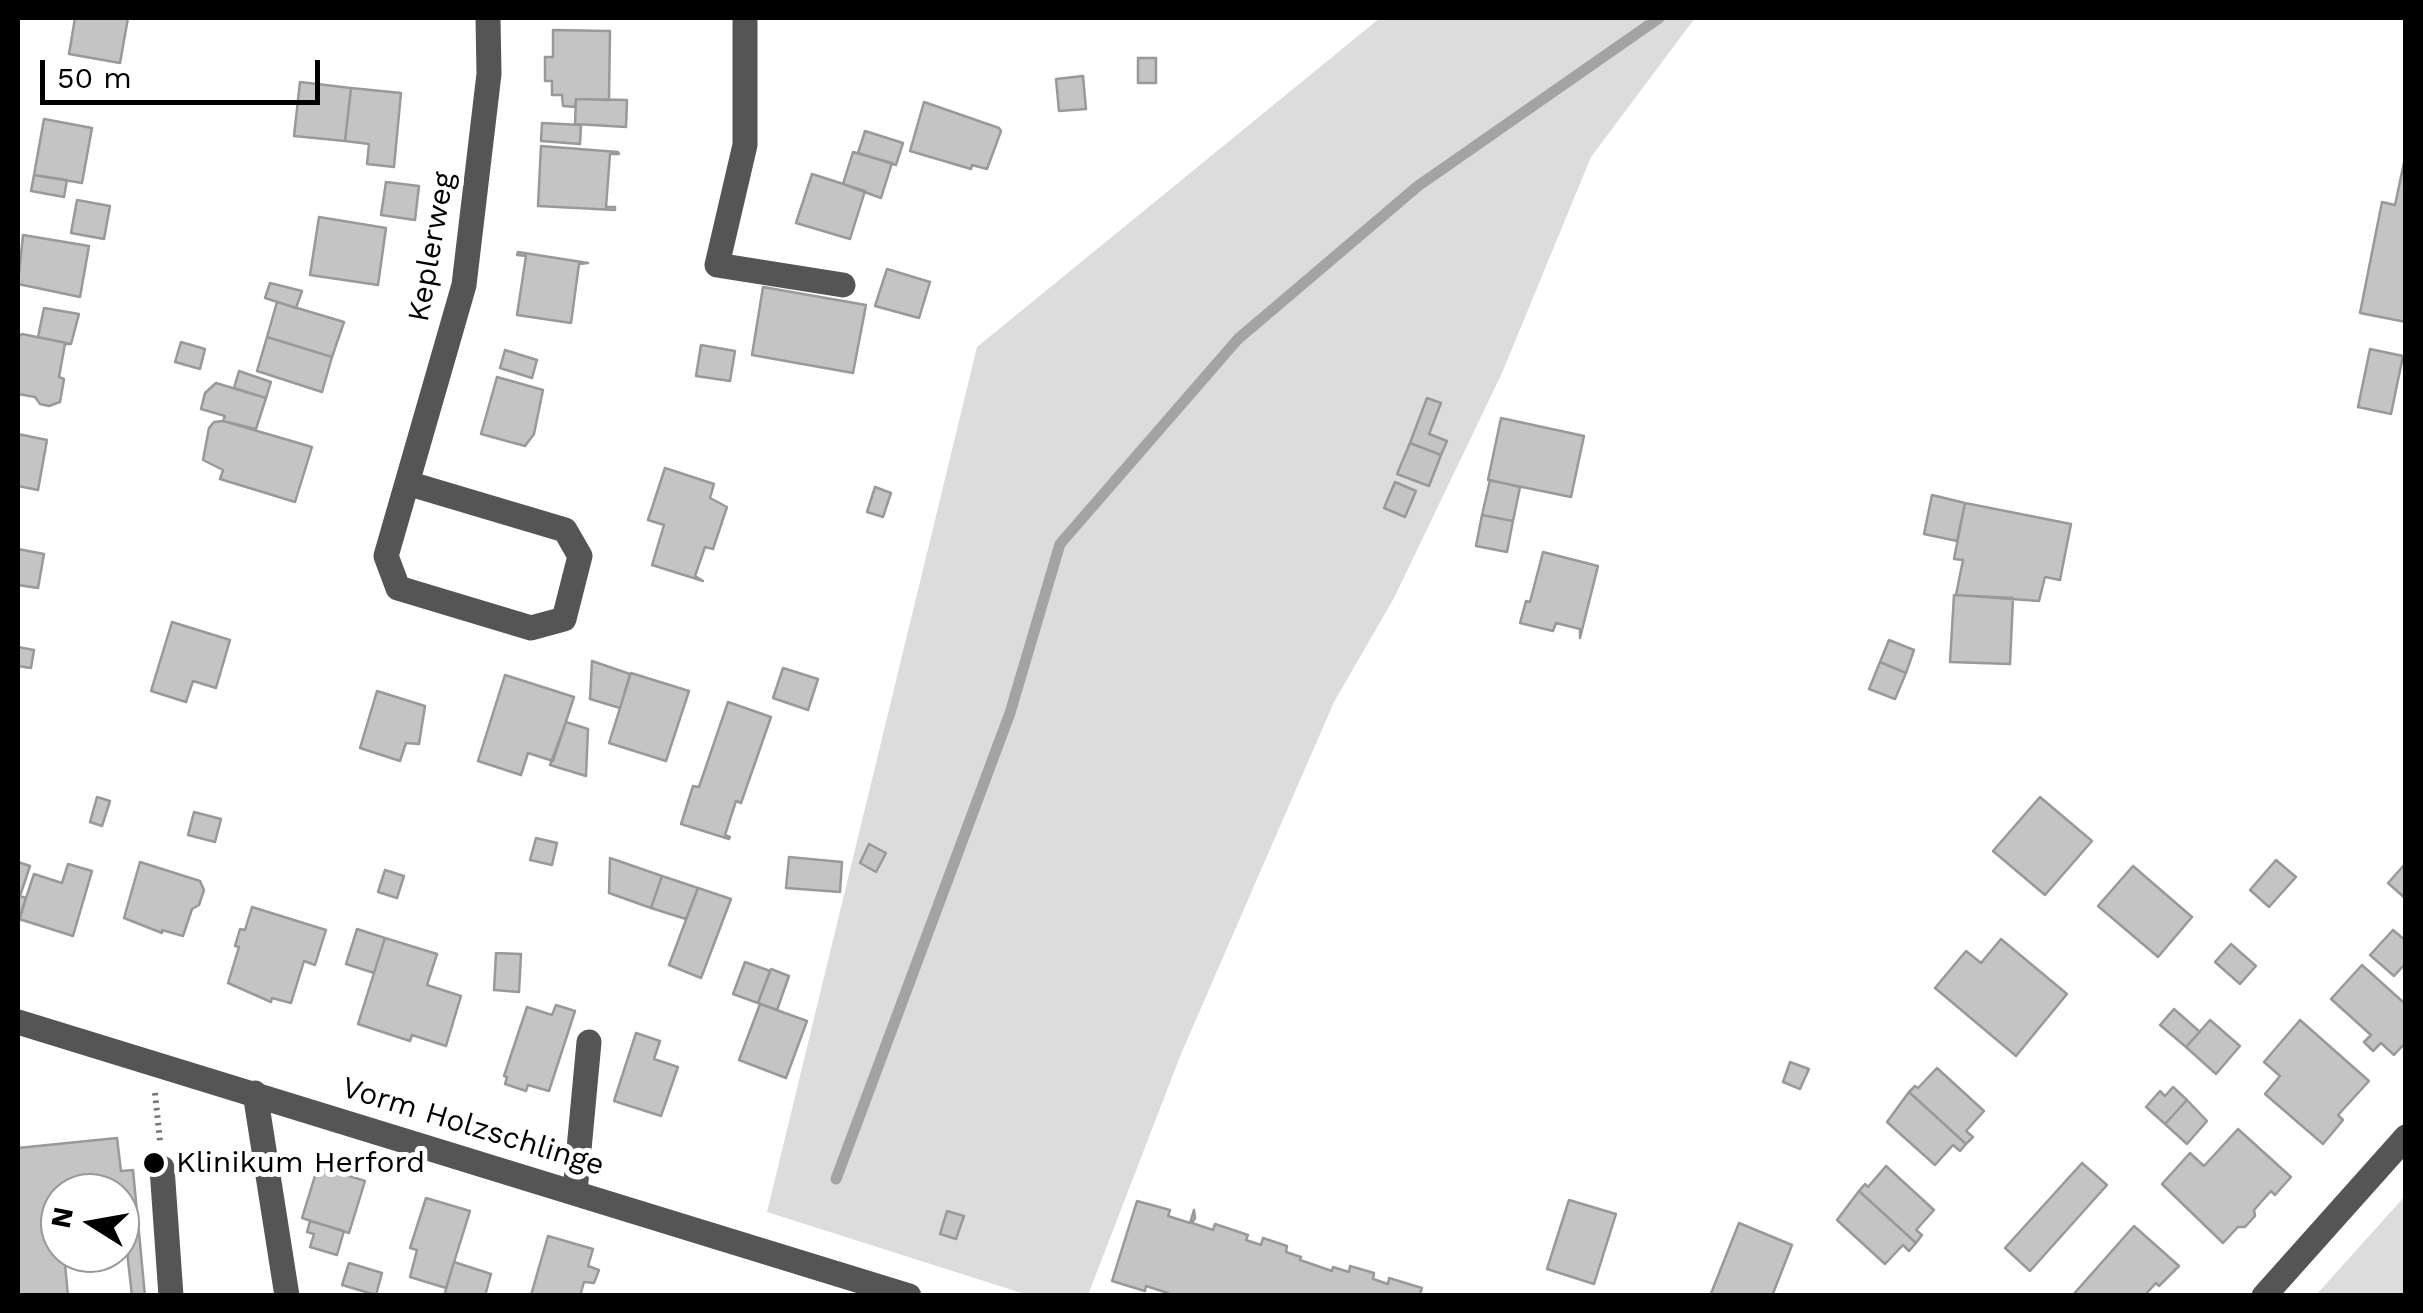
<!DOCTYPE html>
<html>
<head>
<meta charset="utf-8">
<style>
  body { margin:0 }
  #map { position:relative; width:2423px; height:1313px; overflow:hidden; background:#fff; font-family:"Work Sans",sans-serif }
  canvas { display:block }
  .frame { position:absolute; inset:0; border:20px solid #000; pointer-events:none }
  .north { position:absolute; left:40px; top:1173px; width:100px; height:100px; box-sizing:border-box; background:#fff; border:2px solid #999; border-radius:50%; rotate:281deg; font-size:28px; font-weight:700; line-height:40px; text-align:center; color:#000 }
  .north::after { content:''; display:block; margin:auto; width:35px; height:45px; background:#000; clip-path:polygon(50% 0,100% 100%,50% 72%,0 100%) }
  .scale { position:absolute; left:40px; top:60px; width:280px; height:45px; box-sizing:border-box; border:5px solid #000; border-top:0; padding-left:12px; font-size:30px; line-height:35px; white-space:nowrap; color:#000; -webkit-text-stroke:8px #fff; paint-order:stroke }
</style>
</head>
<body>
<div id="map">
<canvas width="2423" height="1313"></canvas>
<div class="frame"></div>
<div class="north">N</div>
<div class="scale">50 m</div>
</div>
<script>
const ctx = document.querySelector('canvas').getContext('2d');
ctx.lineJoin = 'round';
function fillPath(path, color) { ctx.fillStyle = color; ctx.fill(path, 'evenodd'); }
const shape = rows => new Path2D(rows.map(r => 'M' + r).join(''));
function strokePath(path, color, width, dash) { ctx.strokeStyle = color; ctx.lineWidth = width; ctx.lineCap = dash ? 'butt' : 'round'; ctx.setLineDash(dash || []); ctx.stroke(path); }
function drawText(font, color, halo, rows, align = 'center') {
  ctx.font = font + ' "Work Sans",sans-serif'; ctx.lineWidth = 10; ctx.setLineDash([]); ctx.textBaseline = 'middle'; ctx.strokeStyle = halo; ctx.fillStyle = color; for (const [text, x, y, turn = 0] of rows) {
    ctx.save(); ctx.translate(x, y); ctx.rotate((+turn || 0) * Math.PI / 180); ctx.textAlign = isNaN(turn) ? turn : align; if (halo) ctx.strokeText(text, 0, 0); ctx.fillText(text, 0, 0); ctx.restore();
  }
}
const green = shape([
  [1380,18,1695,18,1591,157,1502,373,1394,598,1334,702,1181,1054,1088,1295,1028,1295,767,1212,977,347],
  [2405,1196,2405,1295,2316,1295]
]);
const stream = shape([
  [836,1179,1010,713,1060,544,1238,339,1418,186,1659,18]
]);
const building = shape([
  [75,18,128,18,120,63,69,54,75,18],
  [553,30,610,31,609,100,576,99,575,107,563,106,562,95,552,95,552,81,545,81,545,57,553,57,553,30],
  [1138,58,1156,58,1156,83,1138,83,1138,58],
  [1083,76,1086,109,1059,111,1056,79,1083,76],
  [300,82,351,88,345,141,294,136,300,82],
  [351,88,401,93,394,167,367,164,369,144,345,141,351,88],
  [576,99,627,100,626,127,575,124,576,99],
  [924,102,999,128,1001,131,987,169,972,165,971,169,910,151,924,102],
  [44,119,92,128,82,183,34,175,44,119],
  [542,123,581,125,580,144,541,141,542,123],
  [865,131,903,143,896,165,858,153,865,131],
  [541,146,618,152,619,154,610,154,606,207,615,207,615,210,538,206,541,146],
  [853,152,892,163,881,198,843,184,853,152],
  [2406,153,2406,322,2360,313,2382,202,2395,205,2406,153],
  [812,174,865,191,850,239,796,223,812,174],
  [34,175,67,180,64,197,31,191,34,175],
  [386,182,419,186,415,220,381,215,386,182],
  [77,200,110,206,104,239,71,233,77,200],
  [319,217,386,228,378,285,310,275,319,217],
  [23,235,89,246,80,297,18,284,23,235],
  [518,252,588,263,579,264,571,323,517,315,526,256,517,255,518,252],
  [887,269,930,282,919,318,875,306,887,269],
  [270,283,302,291,296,308,265,298,270,283],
  [763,287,866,305,853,373,752,355,763,287],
  [277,302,344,322,332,357,267,337,277,302],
  [44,308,79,314,71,344,38,337,44,308],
  [22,334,71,344,65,344,59,377,64,379,60,402,49,406,40,404,35,397,18,394,18,337,22,334],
  [267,337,332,357,322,392,257,371,267,337],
  [181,342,205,349,200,369,175,362,181,342],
  [701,345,735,351,730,381,696,376,701,345],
  [2370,349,2403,356,2391,414,2358,407,2370,349],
  [505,350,537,360,532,378,500,368,505,350],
  [239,371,271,382,266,398,234,388,239,371],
  [497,377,543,390,534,434,525,446,481,434,497,377],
  [216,383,266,398,256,429,223,421,225,416,201,409,205,393,216,383],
  [1427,398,1441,403,1429,434,1447,441,1441,455,1410,443,1427,398],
  [1501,418,1584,436,1571,497,1488,480,1501,418],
  [223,421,312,447,295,502,220,479,223,470,203,460,209,428,214,422,223,421],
  [18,434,47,440,38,490,18,486,18,434],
  [1410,443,1441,455,1429,486,1397,474,1410,443],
  [665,468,714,484,710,498,727,507,713,549,705,547,695,576,703,581,652,565,664,525,648,520,665,468],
  [1490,480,1520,487,1513,521,1482,515,1490,480],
  [1395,482,1416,491,1405,517,1384,508,1395,482],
  [875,487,891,493,883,517,867,512,875,487],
  [1932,495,1965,503,1957,541,1924,534,1932,495],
  [1965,503,2071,524,2060,580,2045,577,2039,601,1956,595,1963,560,1954,559,1965,503],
  [1482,515,1513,521,1507,552,1476,546,1482,515],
  [18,549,44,554,38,588,18,585,18,549],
  [1543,552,1598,566,1580,638,1580,629,1556,623,1553,631,1520,623,1526,601,1530,602,1543,552],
  [1954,595,2013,598,2010,664,1950,662,1954,595],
  [172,622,230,640,216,688,193,681,186,702,151,691,172,622],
  [1889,640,1914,650,1906,673,1880,662,1889,640],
  [18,647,34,650,31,668,18,666,18,647],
  [592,661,630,674,620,708,590,699,592,661],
  [1880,662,1906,673,1895,699,1869,689,1880,662],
  [783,668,818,679,808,710,773,698,783,668],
  [631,673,689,691,666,761,609,743,631,673],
  [505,675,574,697,553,761,528,753,521,775,478,761,505,675],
  [377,691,425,706,419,744,406,743,400,761,360,748,377,691],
  [728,702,771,717,741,803,736,801,725,835,730,837,729,839,681,824,693,786,699,787,728,702],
  [566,722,588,729,586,776,550,765,566,722],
  [97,797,110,801,102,826,90,822,97,797],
  [2040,797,2092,841,2045,895,1993,851,2040,797],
  [194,812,221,819,215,842,188,835,194,812],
  [536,838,557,843,552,865,530,860,536,838],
  [869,844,886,853,876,872,860,863,869,844],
  [789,857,842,862,840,892,786,888,789,857],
  [610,858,662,876,651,908,609,893,610,858],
  [2276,860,2296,877,2269,907,2250,890,2276,860],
  [18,862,30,866,20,896,26,898,18,925,18,862],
  [140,862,200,881,204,890,199,905,192,909,183,936,162,930,162,933,124,918,140,862],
  [2406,863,2406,899,2388,883,2406,863],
  [68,864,92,871,73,936,19,919,34,874,62,883,68,864],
  [2133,866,2192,917,2158,957,2098,906,2133,866],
  [385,870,404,876,397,898,378,892,385,870],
  [662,876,698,888,686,919,651,908,662,876],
  [698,888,731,899,701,978,669,965,698,888],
  [252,907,326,930,315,965,304,961,291,1003,272,998,271,1002,228,983,239,947,235,946,240,929,245,930,252,907],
  [357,929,385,938,374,973,346,964,357,929],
  [2393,930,2406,941,2406,963,2394,976,2370,955,2393,930],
  [385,938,437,954,427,985,461,996,446,1046,412,1035,410,1041,358,1024,385,938],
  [2001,939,2067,994,2016,1056,1935,988,1966,951,1981,963,2001,939],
  [2231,944,2256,966,2240,984,2215,962,2231,944],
  [496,953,521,954,519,992,494,990,496,953],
  [745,962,770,971,758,1003,733,994,745,962],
  [2362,965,2403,1002,2406,999,2406,1042,2394,1055,2381,1043,2373,1051,2364,1042,2371,1035,2331,999,2362,965],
  [771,969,789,976,777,1010,758,1003,771,969],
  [760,1004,807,1021,786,1078,739,1060,760,1004],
  [556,1005,575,1011,549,1091,528,1085,526,1091,505,1084,507,1077,504,1076,527,1007,552,1015,556,1005],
  [2174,1009,2200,1032,2186,1047,2160,1025,2174,1009],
  [2210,1020,2240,1046,2216,1074,2186,1047,2210,1020],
  [2300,1020,2369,1081,2338,1115,2343,1120,2323,1144,2265,1094,2280,1076,2264,1062,2300,1020],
  [636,1033,660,1041,654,1059,678,1067,661,1116,614,1101,636,1033],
  [1790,1062,1809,1069,1800,1089,1783,1082,1790,1062],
  [1937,1068,1984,1111,1966,1131,1973,1137,1966,1144,1909,1092,1915,1086,1918,1088,1937,1068],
  [2173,1087,2187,1100,2165,1124,2146,1107,2160,1091,2165,1096,2173,1087],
  [1909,1092,1966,1144,1960,1151,1953,1145,1935,1165,1887,1122,1909,1092],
  [2187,1100,2207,1121,2187,1144,2165,1124,2187,1100],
  [2238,1129,2291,1177,2275,1195,2271,1191,2254,1210,2255,1216,2245,1227,2238,1227,2223,1243,2162,1184,2190,1153,2204,1166,2238,1129],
  [117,1138,121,1171,133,1170,145,1296,132,1296,124,1224,120,1225,120,1193,60,1193,60,1231,45,1232,46,1244,60,1243,60,1253,64,1253,68,1296,18,1296,18,1148,117,1138],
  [2082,1163,2107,1185,2030,1271,2005,1248,2082,1163],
  [318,1166,365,1181,349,1233,302,1218,318,1166],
  [1886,1166,1934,1210,1916,1230,1922,1235,1916,1243,1859,1191,1865,1184,1868,1187,1886,1166],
  [1859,1191,1916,1243,1909,1251,1903,1245,1885,1264,1837,1220,1859,1191],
  [426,1198,470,1211,446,1288,410,1277,417,1250,410,1248,426,1198],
  [1569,1200,1616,1214,1594,1284,1547,1269,1569,1200],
  [1137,1201,1170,1210,1168,1216,1190,1223,1194,1210,1195,1218,1192,1223,1213,1230,1215,1224,1248,1235,1246,1240,1261,1245,1263,1238,1287,1246,1286,1252,1301,1257,1300,1260,1332,1271,1333,1267,1349,1272,1350,1266,1374,1273,1373,1279,1388,1284,1389,1278,1422,1288,1420,1294,1425,1296,1167,1296,1168,1293,1146,1286,1145,1291,1112,1281,1137,1201],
  [947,1211,964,1216,956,1239,940,1234,947,1211],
  [310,1221,344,1231,337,1255,310,1247,314,1234,307,1232,310,1221],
  [1739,1223,1792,1245,1772,1296,1710,1296,1739,1223],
  [2134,1226,2179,1266,2159,1286,2156,1283,2144,1296,2072,1296,2134,1226],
  [548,1236,593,1249,588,1266,599,1270,594,1283,584,1282,580,1296,531,1295,548,1236],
  [454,1262,491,1274,485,1296,444,1296,454,1262],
  [349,1263,382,1273,376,1295,342,1285,349,1263]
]);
const path = shape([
  [155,1093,160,1141]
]);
const minor = shape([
  [745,18,745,145,717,265,843,285],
  [407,483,565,530,580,556,564,619,531,628,398,588,386,556,407,483,464,285,489,74,488,18],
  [18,1022,909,1296],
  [255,1093,287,1296],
  [162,1168,171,1296],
  [575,1192,589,1042],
  [2264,1296,2406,1137]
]);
const markers = [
  [154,1163,12,"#000"]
];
const streetNames = [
  ["Keplerweg",432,247,-80],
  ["Vorm Holzschlinge",473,1127,17]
];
const poiNames = [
  ["Klinikum Herford",176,1163]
];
fillPath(green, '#dcdcdc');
strokePath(stream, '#a3a3a3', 11);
fillPath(building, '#c4c4c4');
strokePath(building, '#999', 2.5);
strokePath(path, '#777', 6, [2.5, 5]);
strokePath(minor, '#555', 25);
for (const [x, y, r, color] of markers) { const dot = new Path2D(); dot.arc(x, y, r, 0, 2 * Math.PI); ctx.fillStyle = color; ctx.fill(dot); strokePath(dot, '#fff', 4); }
drawText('30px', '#000', '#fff', streetNames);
drawText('30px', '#000', '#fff', poiNames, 'left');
</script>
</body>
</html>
